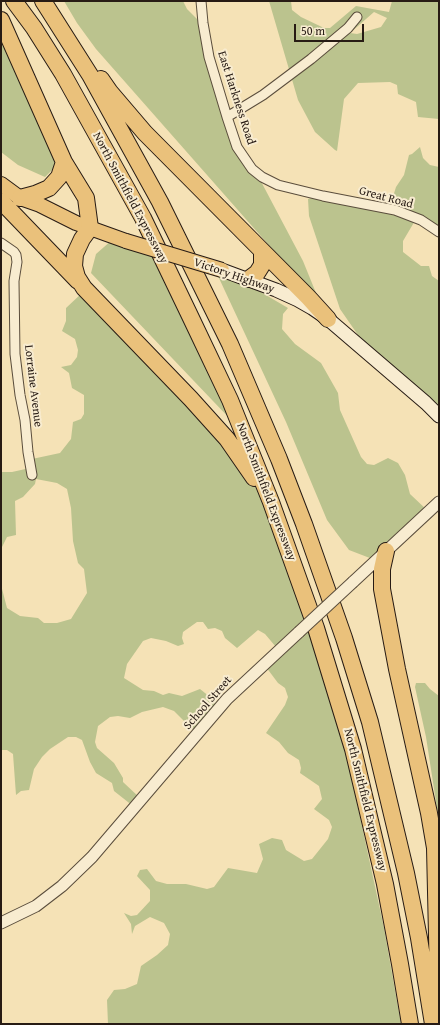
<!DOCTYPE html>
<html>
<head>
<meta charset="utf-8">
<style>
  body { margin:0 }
  #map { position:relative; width:440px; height:1025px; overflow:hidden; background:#f5e2b6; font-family:"Gentium Book Plus",serif }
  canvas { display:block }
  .frame { position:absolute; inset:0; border:2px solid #271b14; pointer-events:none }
  .scale { position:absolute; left:294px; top:24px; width:70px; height:18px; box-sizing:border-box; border:2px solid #271b14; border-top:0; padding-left:5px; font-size:12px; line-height:14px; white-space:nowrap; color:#271b14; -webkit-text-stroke:3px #f8ecd0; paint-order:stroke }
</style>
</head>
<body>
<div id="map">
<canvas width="440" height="1025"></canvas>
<div class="frame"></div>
<div class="scale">50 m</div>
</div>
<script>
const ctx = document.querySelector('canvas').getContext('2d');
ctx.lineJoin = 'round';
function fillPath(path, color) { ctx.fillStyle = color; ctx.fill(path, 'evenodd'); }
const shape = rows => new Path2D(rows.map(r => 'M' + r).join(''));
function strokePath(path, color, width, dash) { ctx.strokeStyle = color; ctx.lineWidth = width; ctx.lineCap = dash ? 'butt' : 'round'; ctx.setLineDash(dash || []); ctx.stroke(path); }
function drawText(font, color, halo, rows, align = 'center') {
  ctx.font = font + ' "Gentium Book Plus",serif'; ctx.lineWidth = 4; ctx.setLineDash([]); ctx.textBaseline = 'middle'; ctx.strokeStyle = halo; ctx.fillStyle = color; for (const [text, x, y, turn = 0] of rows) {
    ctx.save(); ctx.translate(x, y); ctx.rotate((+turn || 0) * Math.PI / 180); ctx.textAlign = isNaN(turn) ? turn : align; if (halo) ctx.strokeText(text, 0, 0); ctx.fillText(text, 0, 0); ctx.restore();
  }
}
const green = shape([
  [64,1,183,1,187,9,203,25,238,147,256,172,303,261,316,293,289,268,96,49,77,23],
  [269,1,291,1,292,10,301,17,324,28,330,28,356,6,389,12,392,1,439,1,439,119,418,117,416,102,398,94,397,85,390,82,358,83,344,99,337,151,335,150,315,132,298,100],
  [374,12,387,18,381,27,357,34,350,33],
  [1,17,58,164,45,177,18,165,1,152],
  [420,147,423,158,430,165,439,167,439,227,416,219,403,241,403,252,421,266,429,266,432,276,439,281,439,417,376,361,340,309,309,216,308,199,320,195,390,206,396,187,404,175,409,155,412,154],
  [112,240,158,254,233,422,91,273,96,254],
  [218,276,259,291,288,308,283,314,282,329,295,344,321,363,338,393,340,410,361,457,367,464,374,465,388,458,398,463,405,475,410,494,428,511,375,560,349,550,327,520,286,422],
  [82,293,210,423,255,480,262,495,338,715,384,928,401,1024,108,1024,107,1000,114,990,125,989,137,984,141,966,157,955,168,945,170,934,164,923,150,917,135,926,132,934,131,924,124,913,131,916,137,915,150,901,150,890,137,876,140,870,147,869,156,881,167,884,186,884,207,889,214,887,228,868,257,873,263,859,259,844,272,838,282,840,286,850,304,861,312,859,328,839,332,827,329,820,314,809,322,799,319,786,300,773,301,768,299,760,288,753,279,742,266,733,285,705,288,697,285,688,278,683,263,663,276,647,265,634,258,630,237,648,225,638,222,631,215,628,208,629,203,622,197,622,183,632,182,638,184,644,178,646,166,641,151,638,143,641,127,664,124,678,143,690,154,691,163,695,169,693,182,696,200,689,220,705,196,733,174,711,163,707,142,712,130,718,118,716,110,717,98,726,95,742,97,748,114,763,123,778,123,782,140,798,133,806,114,791,112,783,96,773,90,762,82,740,76,737,68,737,50,749,42,757,34,769,29,790,21,791,16,795,13,754,7,750,1,750,1,585,7,608,20,616,38,618,44,623,57,623,71,619,87,593,84,569,78,563,73,541,71,508,67,489,57,483,36,479,35,484,23,497,15,501,16,535,7,537,1,549,1,472,12,472,30,468,32,459,60,453,71,439,73,422,81,419,84,414,84,395,72,388,69,373,61,367,71,365,77,357,78,350,75,339,62,331,66,321,66,308],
  [416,683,425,683,430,689,439,696,439,821,426,737,415,687]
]);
const minor = shape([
  [201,1,203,23,209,57,227,117,237,147,252,169,262,177,278,185,323,196,395,210,421,220,439,232],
  [227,117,263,95,311,59,348,28,357,17],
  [1,243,14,252,16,255,17,262,14,281,15,354,20,395,25,420,28,452,32,475]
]);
const tertiary = shape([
  [353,582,439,502],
  [1,923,36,906,62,886,92,857,227,699,299,632]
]);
const secondary = shape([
  [222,270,276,290,298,300,312,308,328,319,426,403,439,416]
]);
const primary = shape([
  [1,184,20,198,40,205,76,223,126,241]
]);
const motorway = shape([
  [14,1,34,28,63,74,143,218,191,318,230,400,271,502,316,628,353,749,385,884,400,964,410,1024],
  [43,1,90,75,160,202,230,344,279,459,304,524,344,638,370,722,406,873,419,938,433,1024],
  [1,20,64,162,86,198,90,228,82,239,75,254,74,266,77,277,84,288,191,399,227,439,254,478],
  [101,79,110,92,145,133,308,297,328,319],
  [20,198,35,194,49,188,59,177,64,162],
  [1,201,78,281],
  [249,279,257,273,262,265,262,252],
  [386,551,382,569,382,589,397,669,429,813,435,848,438,979,436,1002]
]);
const tertiaryBridge = shape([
  [299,632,353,582]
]);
const primaryBridge = shape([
  [126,241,222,270]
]);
const streetNames = [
  ["East Harkness Road",236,98,72],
  ["North Smithfield Expressway",130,198,62],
  ["Great Road",386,198,15],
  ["Victory Highway",234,276,19],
  ["Lorraine Avenue",33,386,83],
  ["North Smithfield Expressway",266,492,69],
  ["School Street",208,703,-49],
  ["North Smithfield Expressway",365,800,76]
];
fillPath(green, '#bbc38e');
strokePath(minor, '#5a4d3c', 11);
strokePath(tertiary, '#5a4d3c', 13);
strokePath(secondary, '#271b14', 15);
strokePath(primary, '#271b14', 16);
strokePath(motorway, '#271b14', 18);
strokePath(minor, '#f8ecd0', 9);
strokePath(tertiary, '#f8ecd0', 11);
strokePath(secondary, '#f8ecd0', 13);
strokePath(primary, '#eac17b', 14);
strokePath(motorway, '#eac17b', 16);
strokePath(tertiaryBridge, '#5a4d3c', 13, []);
strokePath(primaryBridge, '#271b14', 16, []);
strokePath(tertiaryBridge, '#f8ecd0', 11);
strokePath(primaryBridge, '#eac17b', 14);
drawText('12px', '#271b14', '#f8ecd0', streetNames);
</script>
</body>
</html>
